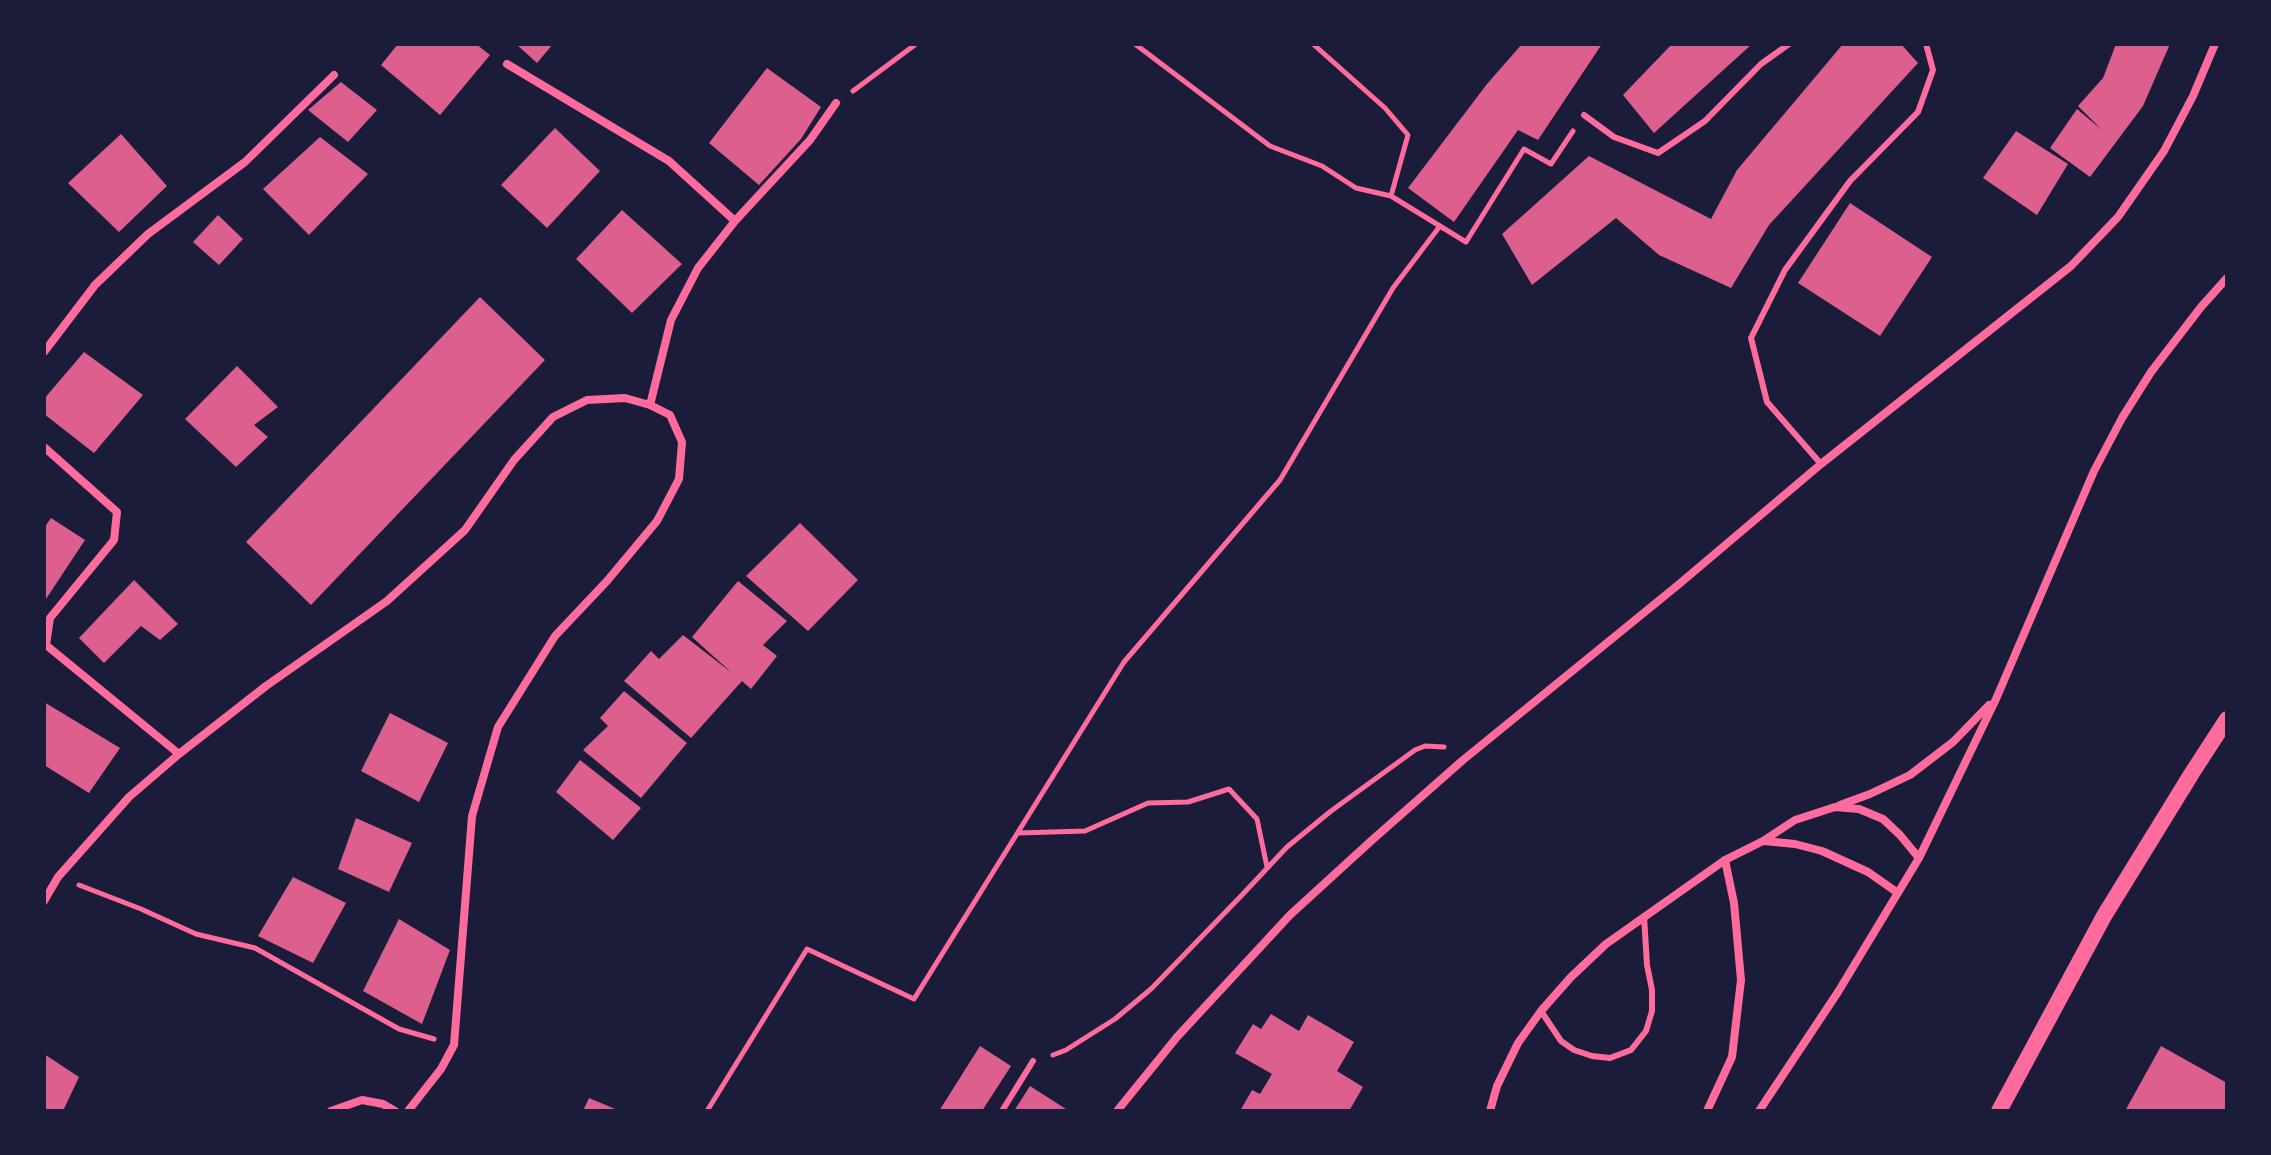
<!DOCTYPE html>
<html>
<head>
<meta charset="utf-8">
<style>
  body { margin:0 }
  #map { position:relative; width:2271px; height:1155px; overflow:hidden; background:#1b1b3a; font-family:"Source Sans 3",sans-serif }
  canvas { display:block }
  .frame { position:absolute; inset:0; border:46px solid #1b1b3a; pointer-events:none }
</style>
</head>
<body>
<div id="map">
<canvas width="2271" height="1155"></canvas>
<div class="frame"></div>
</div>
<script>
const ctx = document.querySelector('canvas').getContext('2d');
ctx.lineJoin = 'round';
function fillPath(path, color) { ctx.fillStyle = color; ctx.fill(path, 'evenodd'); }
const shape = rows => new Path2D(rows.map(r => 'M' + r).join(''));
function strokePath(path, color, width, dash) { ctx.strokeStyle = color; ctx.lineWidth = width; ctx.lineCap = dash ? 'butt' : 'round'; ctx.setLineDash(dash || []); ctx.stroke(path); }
const building = shape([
  [398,44,476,44,490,55,440,115,381,65],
  [516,44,553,44,537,63],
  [1522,44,1602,44,1538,140,1518,130,1454,222,1408,188,1487,84],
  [1672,44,1752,44,1654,133,1623,95],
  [1843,44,1901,44,1918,63,1769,225,1731,288,1659,255,1616,218,1532,285,1502,234,1589,156,1711,219,1737,170],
  [2116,44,2170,44,2143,106,2090,177,2050,148,2077,109,2102,130,2078,106,2103,78],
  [767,68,821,107,801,139,759,185,709,143],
  [341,82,377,110,348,142,308,110],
  [555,128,600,171,547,228,501,185],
  [2016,131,2068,164,2037,215,1983,178],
  [121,134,167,186,119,232,68,183],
  [320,137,368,174,309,235,263,189],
  [1850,203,1932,257,1880,336,1798,283],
  [622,210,682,264,632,313,576,259],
  [218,215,243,239,219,265,193,242],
  [480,297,545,360,311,605,246,542],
  [84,352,143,395,94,453,44,414,44,399],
  [237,366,278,407,254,425,268,437,236,467,185,419],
  [51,518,85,540,44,602,44,528],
  [800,523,858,580,808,631,746,576],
  [134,580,178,624,160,640,141,626,104,663,79,638],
  [738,581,787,621,763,645,777,656,751,689,742,681,691,738,624,681,651,651,659,659,683,635,732,673,692,637],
  [624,691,687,743,641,798,583,750,608,726,600,718],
  [44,702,120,748,89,793,44,765],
  [390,713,448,743,419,802,361,771],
  [580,760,641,808,613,840,556,792],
  [356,818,412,843,389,892,338,869],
  [293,877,346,903,313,963,258,936],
  [399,919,450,950,422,1024,363,991],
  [1271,1014,1299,1031,1308,1015,1354,1042,1337,1071,1363,1087,1349,1111,1240,1111,1252,1090,1260,1094,1272,1074,1235,1053,1253,1024,1261,1029],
  [980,1046,1011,1066,982,1111,939,1111],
  [2161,1046,2227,1083,2227,1111,2125,1111],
  [44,1054,79,1077,63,1111,44,1111],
  [1030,1086,1069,1111,1014,1111],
  [589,1098,620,1111,583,1111]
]);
const path = shape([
  [1135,44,1270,146,1322,166,1356,188,1391,196],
  [1313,44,1385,108,1408,135,1391,196,1466,242,1524,149,1551,164,1573,131],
  [853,91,916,44],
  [1018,833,1085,831,1148,803,1188,802,1229,789,1257,819,1267,867],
  [79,885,141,909,196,934,255,948,399,1029,434,1039],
  [1053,1055,1066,1050,1115,1019,1151,989,1242,895,1287,847,1331,811,1415,750,1425,746,1444,747],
  [707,1111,807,949,914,999,1124,662,1280,480,1393,288,1440,226]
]);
const service = shape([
  [1584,115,1614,137,1658,153,1705,121,1761,64,1789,44],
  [1821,464,1767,402,1751,338,1785,270,1850,181,1918,112,1933,70,1926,44],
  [1541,1011,1561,1041,1574,1050,1592,1056,1610,1058,1631,1050,1646,1031,1652,1011,1652,990,1647,965,1644,916],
  [1002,1111,1033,1061]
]);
const minor = shape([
  [507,64,669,161,735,221],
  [44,352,95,285,148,234,245,162,334,75],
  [650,405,671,320,698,268,735,221,810,140,836,103],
  [44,447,117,512,114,540,50,618,46,645,179,754],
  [1840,805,1870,794,1910,775,1953,742,1989,705],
  [1764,841,1795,844,1822,851,1868,872,1898,893],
  [44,901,58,877,129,797,179,754,266,686,387,601,465,530,514,460,553,417,587,400,625,398,650,405,670,415,682,442,679,479,657,521,607,581,555,636,498,727,472,816,454,1045,441,1069,408,1111],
  [331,1111,362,1100,383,1104,395,1111],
  [1117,1111,1177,1037,1290,915,1371,841,1463,760,1678,585,1821,464,2071,266,2118,217,2164,151,2193,96,2215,44],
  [1490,1111,1497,1086,1518,1043,1541,1011,1571,977,1606,944,1725,860,1763,841,1795,820,1835,807,1859,809,1883,819,1900,835,1919,858],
  [1707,1111,1732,1057,1741,980,1734,903,1725,860],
  [1759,1111,1838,992,1919,858,1996,699,2094,471,2122,418,2151,372,2201,307,2227,278]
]);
const secondary = shape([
  [1999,1111,2104,916,2192,773,2227,719]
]);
fillPath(building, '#dd5f8e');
strokePath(path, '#ff6b9d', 5);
strokePath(service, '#ff6b9d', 6);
strokePath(minor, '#ff6b9d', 8);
strokePath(secondary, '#ff6b9d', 16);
</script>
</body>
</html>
